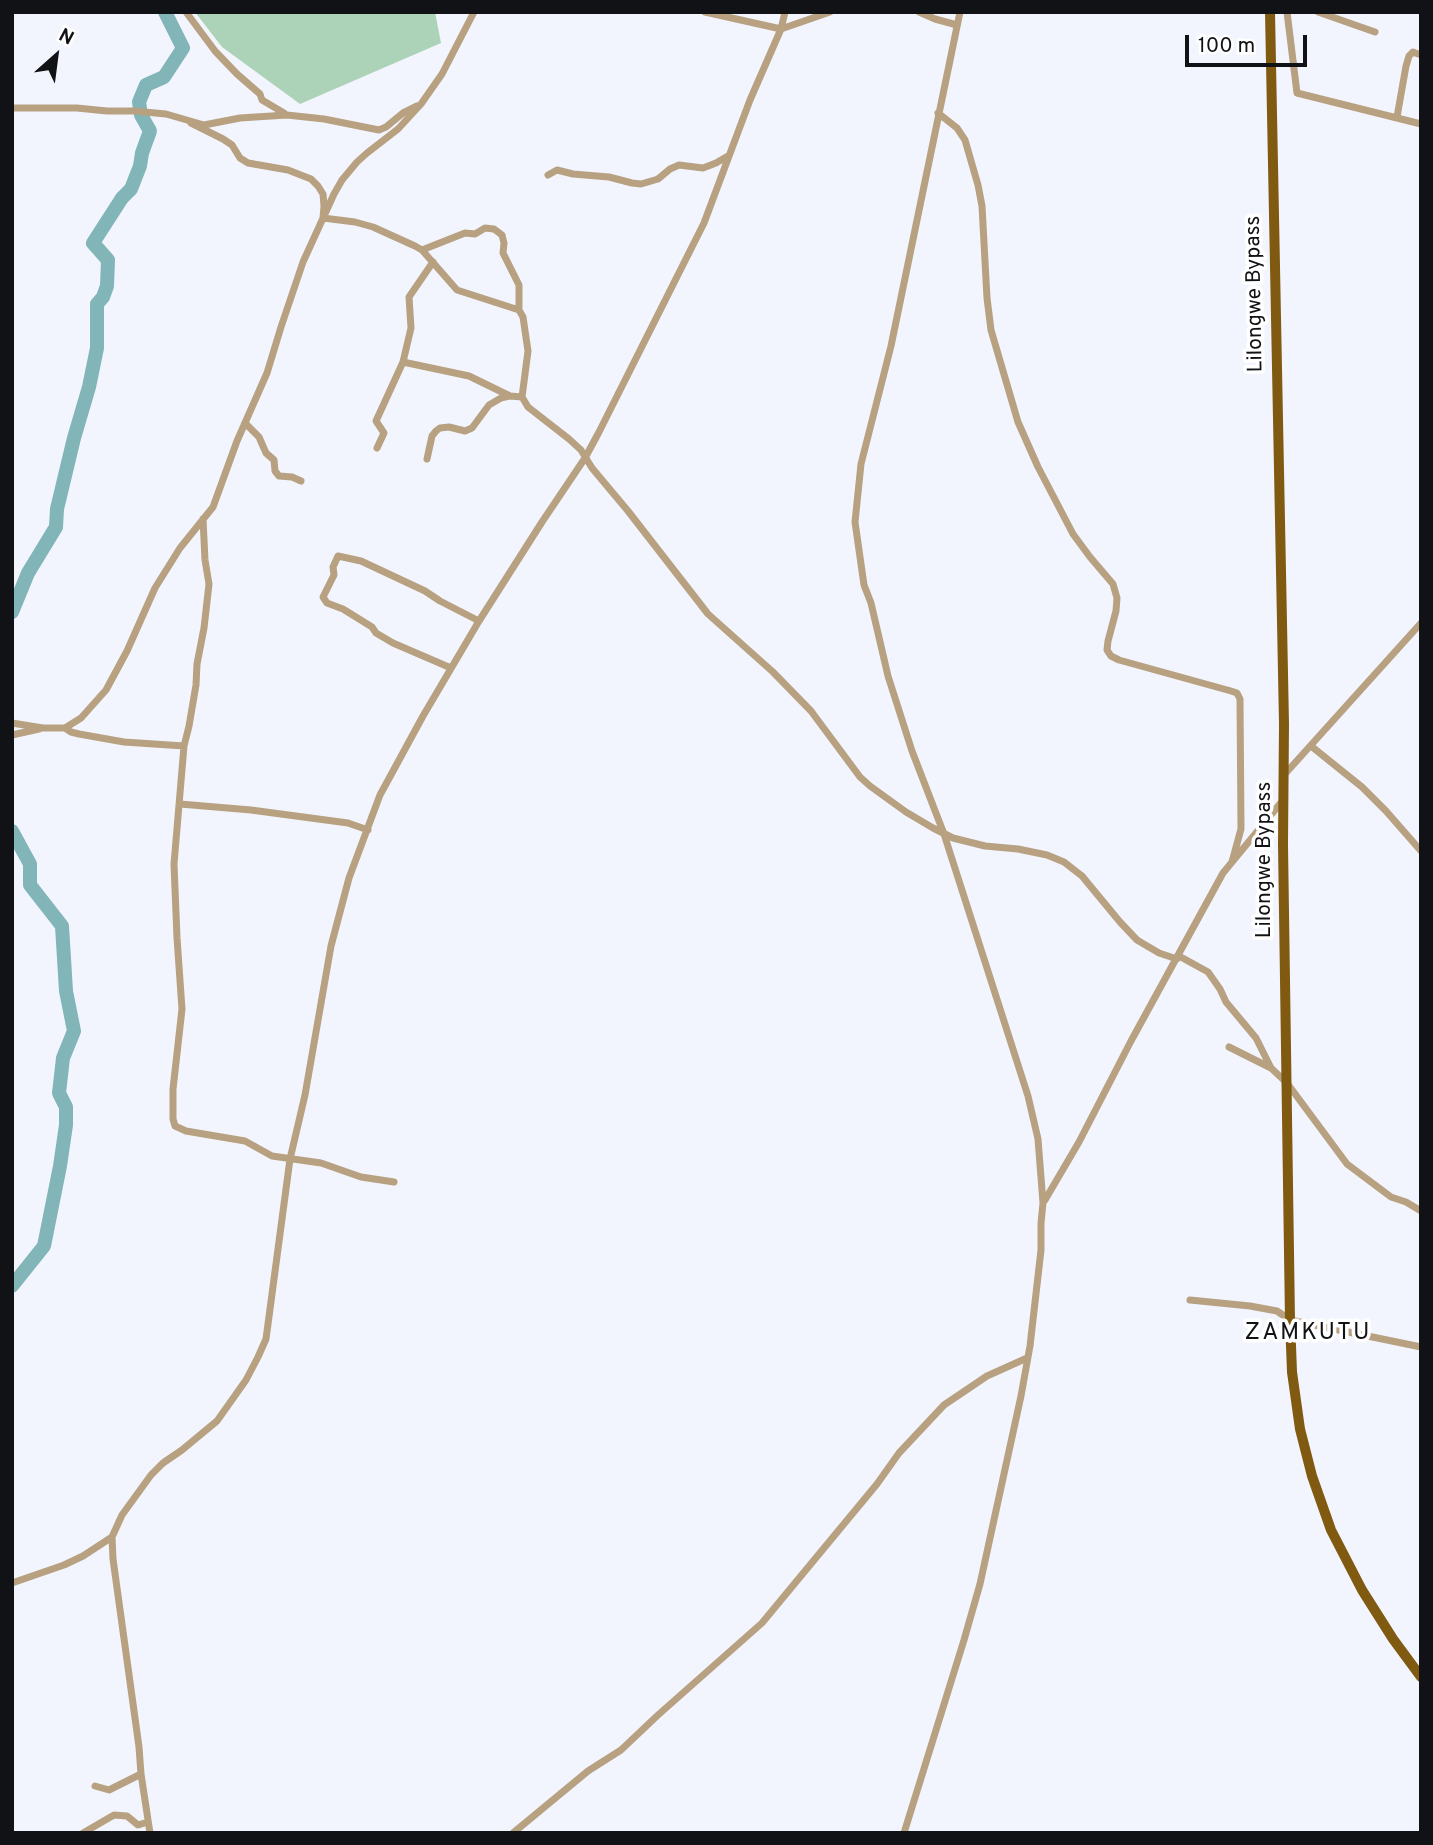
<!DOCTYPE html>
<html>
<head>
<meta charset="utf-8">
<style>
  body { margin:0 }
  #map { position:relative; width:1433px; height:1845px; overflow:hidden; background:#f3f5fe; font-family:Overpass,sans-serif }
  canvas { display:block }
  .frame { position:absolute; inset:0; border:14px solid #111215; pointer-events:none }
  .north { position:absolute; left:21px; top:21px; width:70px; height:70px; -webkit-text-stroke:5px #fff; paint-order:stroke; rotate:28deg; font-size:19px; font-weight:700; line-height:28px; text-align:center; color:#111215 }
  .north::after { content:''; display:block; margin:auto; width:24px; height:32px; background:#111215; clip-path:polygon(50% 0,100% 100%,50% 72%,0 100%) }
  .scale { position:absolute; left:1185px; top:35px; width:122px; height:32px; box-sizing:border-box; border:4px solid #111215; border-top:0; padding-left:9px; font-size:21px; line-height:24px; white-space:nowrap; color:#111215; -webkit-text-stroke:5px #fff; paint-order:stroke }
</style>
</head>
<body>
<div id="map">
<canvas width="1433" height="1845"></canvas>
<div class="frame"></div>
<div class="north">N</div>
<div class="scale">100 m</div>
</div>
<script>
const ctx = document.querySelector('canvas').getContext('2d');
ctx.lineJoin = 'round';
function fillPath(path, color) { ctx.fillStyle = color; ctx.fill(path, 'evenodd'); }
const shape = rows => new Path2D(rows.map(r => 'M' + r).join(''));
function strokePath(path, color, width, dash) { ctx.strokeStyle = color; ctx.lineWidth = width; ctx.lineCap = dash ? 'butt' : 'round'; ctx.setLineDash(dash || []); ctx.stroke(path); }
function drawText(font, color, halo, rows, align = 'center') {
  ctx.font = font + ' Overpass,sans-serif'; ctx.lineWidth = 7; ctx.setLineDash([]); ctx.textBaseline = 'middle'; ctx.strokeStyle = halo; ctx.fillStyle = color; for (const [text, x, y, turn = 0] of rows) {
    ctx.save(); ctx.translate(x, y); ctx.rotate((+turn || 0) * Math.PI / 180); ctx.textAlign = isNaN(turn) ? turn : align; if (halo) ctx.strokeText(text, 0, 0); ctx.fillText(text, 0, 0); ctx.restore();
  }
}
const forest = shape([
  [195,12,435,12,441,43,300,104,222,47]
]);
const river = shape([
  [12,612,28,573,56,527,57,509,74,438,89,387,97,348,97,304,103,297,107,286,108,260,93,243,122,198,131,189,140,166,142,153,150,131,141,115,139,102,146,85,164,77,183,48,165,12],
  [12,831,30,864,30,885,62,926,66,991,74,1031,63,1058,59,1093,66,1107,66,1125,60,1166,44,1246,12,1286]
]);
const street = shape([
  [186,12,215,51,237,74,260,94,262,100,284,113],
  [705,12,781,29,830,12],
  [919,12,935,19,957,25],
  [1287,12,1297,93,1421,124],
  [1318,12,1375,32],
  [12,108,77,108,107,111,134,111,166,114,204,125,240,118,287,115,324,119,379,130,386,127,403,113,417,106],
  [938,113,957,128,965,140,978,185,982,206,987,298,991,330,1018,422,1038,467,1073,534,1090,557,1113,584,1117,598,1116,611,1108,641,1107,650,1111,656,1119,660,1231,691,1237,693,1240,699,1241,829,1232,862],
  [1397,117,1406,66,1409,56,1413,52,1421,55],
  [191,123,223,139,232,145,240,158,248,163,288,170,311,179,318,186,323,194,324,206,323,218,355,222,373,227,415,246,422,250,457,290,519,310,523,317,528,351,522,397,528,407,569,439,581,450,592,468,628,511,708,614,773,672,811,711,860,777,870,786,906,812,933,828,953,838,985,846,1018,849,1047,855,1064,862,1082,876,1120,922,1137,940,1159,953,1177,959],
  [548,175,557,170,573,174,609,177,632,183,641,184,658,179,670,169,679,165,703,168,716,163,728,156],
  [422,250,465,233,475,234,485,228,494,229,502,235,504,243,503,253,519,285,519,310],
  [433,262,409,297,411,328,403,362,469,376,510,396,522,397],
  [246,424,259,437,266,453,274,460,275,471,279,476,292,477,301,481],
  [377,448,384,433,376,421,403,362],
  [427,459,432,436,436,431,440,428,449,427,465,431,472,428,489,405,501,398,509,396],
  [203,519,205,560,209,584,204,628,197,664,196,685,189,726,184,746,174,864,177,938,182,1009,173,1089,173,1119,175,1126,186,1131,245,1141,272,1156,321,1163,361,1177,394,1182],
  [451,668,393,643,376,633,372,627,343,609,327,603,323,597,334,575,333,567,338,556,361,561,425,591,440,601,479,621],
  [12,723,43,728,65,728,81,718,106,690,127,651,155,588,180,548,213,507,237,441,267,373,281,327,303,262,334,194,342,180,357,162,367,153,398,129,421,104,442,74,474,12],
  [65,728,71,732,79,734,124,742,184,746],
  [12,735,39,729],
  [1311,746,1362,787,1386,811,1421,851],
  [1284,775,1421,623],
  [180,804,251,810,348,823,368,830],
  [1179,956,1208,972,1220,989,1226,1002,1256,1038,1271,1068,1287,1083,1347,1164,1391,1197,1406,1202,1421,1211],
  [1229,1047,1271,1068],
  [1045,1200,1079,1142,1131,1041,1223,873,1284,799],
  [1190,1300,1250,1306,1277,1311,1290,1320,1421,1347],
  [12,1583,64,1565,83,1556,112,1537],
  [95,1786,109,1790,141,1774],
  [83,1833,114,1815,127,1816,138,1825,148,1822],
  [150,1833,141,1774,139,1747,113,1559,112,1537,122,1515,151,1475,163,1463,182,1450,217,1421,246,1380,258,1357,266,1339,290,1159,305,1095,331,946,349,878,380,795,423,716,479,621,542,522,585,458,599,432,704,223,750,100,781,29,785,12],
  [513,1833,588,1771,621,1750,658,1715,762,1623,877,1484,899,1453,944,1405,987,1376,1027,1358],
  [904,1833,964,1640,980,1584,1021,1396,1030,1346,1041,1250,1041,1223,1043,1203,1038,1139,1028,1096,944,834,912,751,888,676,871,603,864,585,855,522,861,464,891,346,960,12]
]);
const primary = shape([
  [1270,12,1284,724,1283,844,1290,1320,1292,1372,1300,1429,1312,1476,1331,1530,1362,1590,1393,1639,1421,1677]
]);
const streetNames = [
  ["Lilongwe Bypass",1256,294,-91],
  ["Lilongwe Bypass",1266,860,-90]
];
const quarterNames = [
  ["ZAMKUTU",1308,1334]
];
fillPath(forest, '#acd2b7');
strokePath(river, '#81b5b7', 14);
strokePath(street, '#b7a181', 7);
strokePath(primary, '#815a12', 10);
drawText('21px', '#111215', '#fff', streetNames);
ctx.letterSpacing = '2px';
drawText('24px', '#111215', '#fff', quarterNames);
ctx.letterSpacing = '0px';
</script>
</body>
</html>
